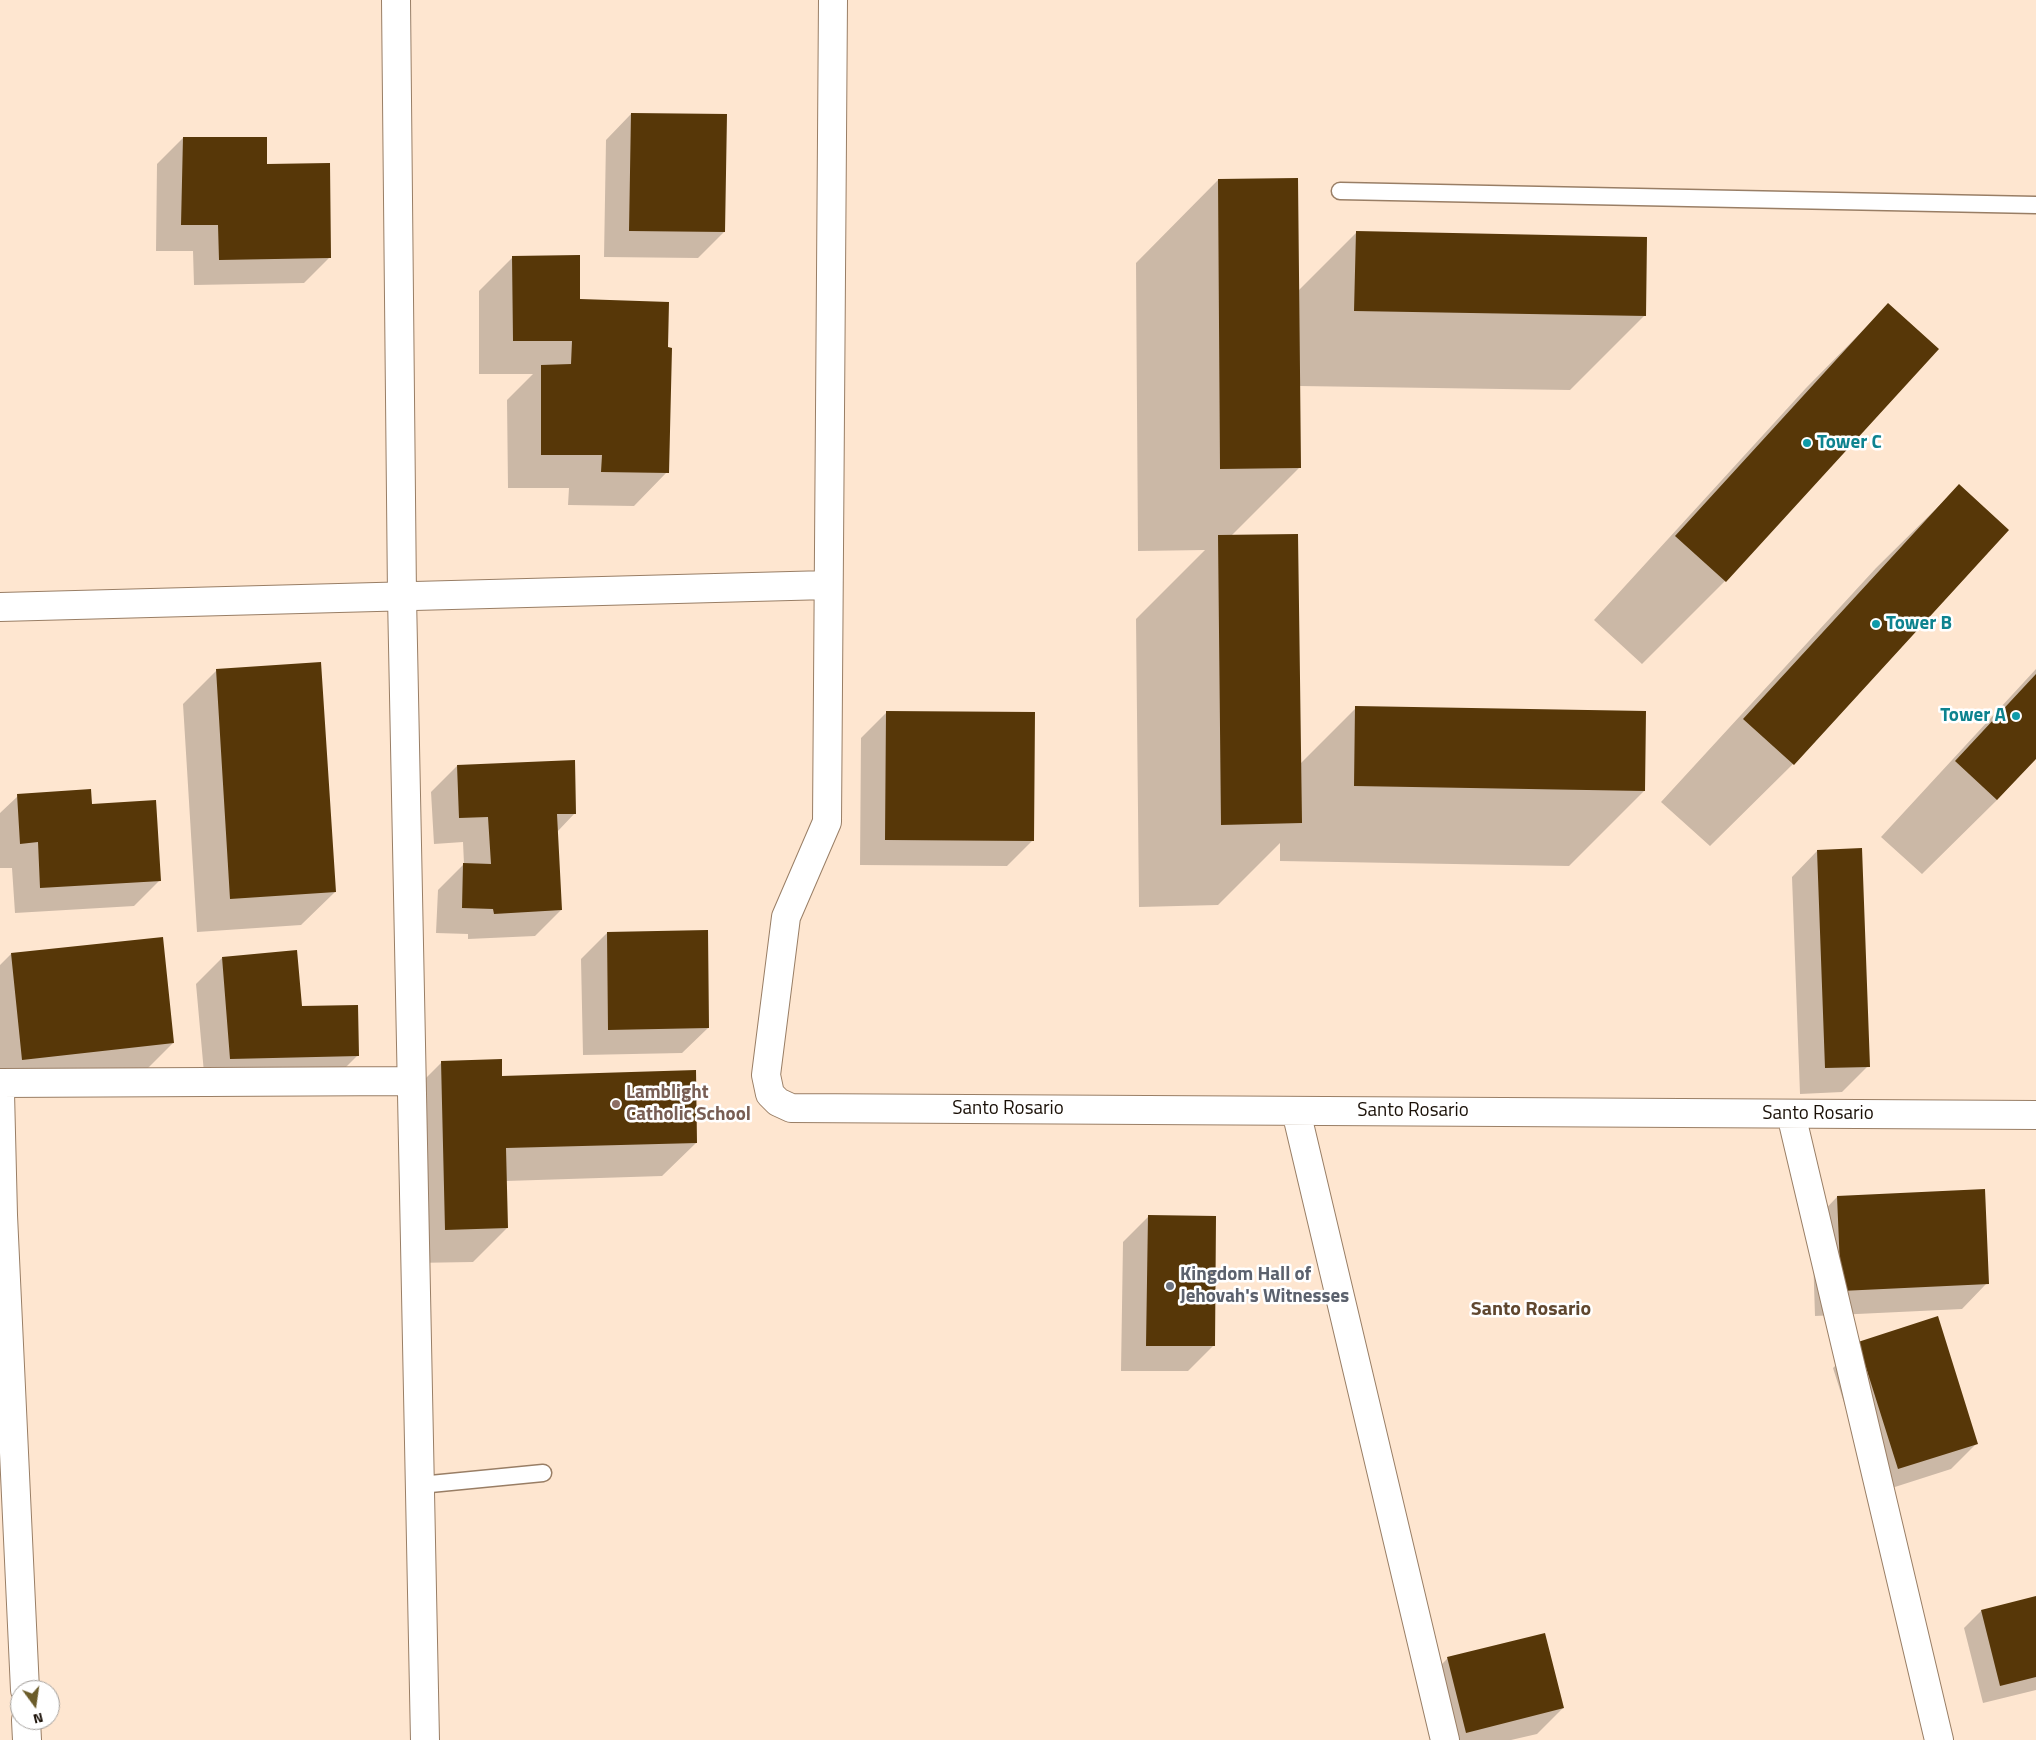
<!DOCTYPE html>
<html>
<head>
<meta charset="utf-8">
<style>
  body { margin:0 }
  #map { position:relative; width:2036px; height:1740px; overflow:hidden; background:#fee6d0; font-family:"Titillium Web",sans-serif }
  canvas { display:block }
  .north { position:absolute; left:10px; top:1680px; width:50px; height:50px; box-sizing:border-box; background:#fff; border:1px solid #a39f9b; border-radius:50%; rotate:166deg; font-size:14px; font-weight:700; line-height:20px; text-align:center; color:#190f06 }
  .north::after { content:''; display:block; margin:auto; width:18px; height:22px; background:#6b5c2a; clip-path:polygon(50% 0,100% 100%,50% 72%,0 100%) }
</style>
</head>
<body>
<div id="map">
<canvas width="2036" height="1740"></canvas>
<div class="north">N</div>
</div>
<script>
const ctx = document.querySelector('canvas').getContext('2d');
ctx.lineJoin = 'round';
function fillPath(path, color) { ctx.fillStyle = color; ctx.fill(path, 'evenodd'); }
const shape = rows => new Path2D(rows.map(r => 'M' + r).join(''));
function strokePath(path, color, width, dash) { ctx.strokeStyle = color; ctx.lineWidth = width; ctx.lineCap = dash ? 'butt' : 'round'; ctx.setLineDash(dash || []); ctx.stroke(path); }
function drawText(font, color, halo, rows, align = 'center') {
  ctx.font = font + ' "Titillium Web",sans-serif'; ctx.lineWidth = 5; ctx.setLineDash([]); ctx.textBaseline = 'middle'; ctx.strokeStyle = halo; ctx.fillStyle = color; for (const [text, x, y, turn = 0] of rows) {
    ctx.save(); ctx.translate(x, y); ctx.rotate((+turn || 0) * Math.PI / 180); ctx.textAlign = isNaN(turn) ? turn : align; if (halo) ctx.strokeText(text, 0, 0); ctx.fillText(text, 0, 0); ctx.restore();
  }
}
const shadow = shape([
  [631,114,724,232,698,258,604,257,606,140],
  [183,138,266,165,330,257,304,283,194,285,193,251,156,251,157,164],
  [1218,180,1298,291,1357,232,1644,316,1570,390,1299,386,1300,467,1231,536,1300,764,1356,708,1644,791,1569,866,1280,861,1280,843,1218,905,1139,907,1136,619,1205,550,1138,551,1136,263],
  [513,257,578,300,667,349,667,472,634,506,568,505,569,488,508,488,507,400,533,374,479,374,479,291],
  [1888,305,1937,349,1725,581,1642,664,1594,620,1806,388],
  [1959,486,2008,530,1793,764,1710,846,1661,802,1876,568],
  [2036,669,2036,757,1997,800,1922,874,1881,837],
  [217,670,335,892,301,925,197,932,183,704],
  [887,712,1033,840,1007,866,860,865,861,738],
  [457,766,575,813,557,832,561,910,535,936,468,939,468,934,436,933,438,890,464,864,463,842,434,844,431,792],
  [18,796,90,805,160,880,134,906,15,913,12,868,0,868,0,813],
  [1817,851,1868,1066,1842,1092,1800,1094,1792,877],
  [607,933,708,1028,682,1053,583,1055,581,959],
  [11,954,173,1043,147,1069,0,1084,0,965],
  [222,958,358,1055,332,1081,205,1084,196,984],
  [442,1062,501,1077,696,1143,662,1176,506,1181,507,1228,473,1262,412,1263,408,1096],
  [1837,1197,1987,1283,1962,1309,1815,1316,1812,1223],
  [1148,1217,1213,1346,1188,1371,1121,1371,1123,1242],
  [1859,1343,1977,1443,1951,1469,1873,1494,1833,1368],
  [2036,1597,2036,1690,1983,1703,1964,1628,1981,1611],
  [1448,1658,1563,1708,1537,1734,1511,1740,1436,1740,1422,1684]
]);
const building = shape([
  [631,113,727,114,725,232,629,231],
  [183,137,267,137,267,164,330,163,331,258,219,260,218,225,181,225],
  [1298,178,1301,468,1220,469,1218,179],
  [1356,231,1647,237,1646,316,1354,311],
  [580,255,580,299,669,302,668,347,672,348,669,473,601,472,602,455,541,455,541,365,571,364,572,341,513,341,512,256],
  [1888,303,1939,349,1726,582,1675,536],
  [1959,484,2009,530,1794,765,1743,719],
  [1298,534,1302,823,1221,825,1218,535],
  [321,662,336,892,230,899,216,669],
  [2036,674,2036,759,1997,800,1955,761],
  [1355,706,1646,711,1645,791,1354,786],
  [886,711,1035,712,1034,841,885,840],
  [575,760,576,814,557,814,562,910,494,914,493,909,462,908,463,863,491,864,488,817,459,818,457,765],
  [91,789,92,804,156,800,161,881,40,888,38,842,20,844,17,794],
  [1862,848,1870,1067,1825,1068,1817,850],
  [708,930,709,1028,608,1030,607,932],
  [163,937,174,1043,22,1060,11,953],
  [297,950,302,1006,358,1005,359,1056,230,1059,222,957],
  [502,1059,502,1076,696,1070,697,1143,506,1148,508,1228,445,1230,441,1061],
  [1985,1189,1989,1284,1841,1291,1837,1196],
  [1148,1215,1216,1216,1215,1346,1146,1346],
  [1938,1316,1978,1444,1898,1469,1858,1342],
  [2036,1596,2036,1677,2000,1686,1981,1610],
  [1545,1633,1564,1708,1466,1733,1447,1657]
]);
const service = shape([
  [1340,191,2036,205],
  [420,1485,543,1473]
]);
const minor = shape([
  [396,0,402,596,425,1740],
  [833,0,827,822,786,917,766,1075,770,1094,778,1102,791,1108,2036,1115],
  [0,607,828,585],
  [0,1083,411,1081],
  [0,1092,3,1215,25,1690],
  [1296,1111,1445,1740],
  [1791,1114,1939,1740],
  [26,1720,27,1740]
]);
const markers = [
  [1807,443,5,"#0f9aa8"],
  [1876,624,5,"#0f9aa8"],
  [2016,716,5,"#0f9aa8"],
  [616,1104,5,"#8d6e63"],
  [1170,1286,5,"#6b7280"]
];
const cultureNames = [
  ["Tower C",1817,443],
  ["Tower B",1886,624],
  ["Tower A",2006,716,"right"]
];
const educationNames = [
  ["Lamblight",626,1093],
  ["Catholic School",626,1115]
];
const streetNames = [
  ["Santo Rosario",1008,1109],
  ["Santo Rosario",1413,1111],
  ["Santo Rosario",1818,1114]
];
const worshipNames = [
  ["Kingdom Hall of",1180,1275],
  ["Jehovah's Witnesses",1180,1297]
];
const neighbourhoodNames = [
  ["Santo Rosario",1531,1310]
];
fillPath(shadow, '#0003');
fillPath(building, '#573708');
strokePath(service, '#997e65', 19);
strokePath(minor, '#997e65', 30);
strokePath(service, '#fff', 16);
strokePath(minor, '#fff', 28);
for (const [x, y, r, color] of markers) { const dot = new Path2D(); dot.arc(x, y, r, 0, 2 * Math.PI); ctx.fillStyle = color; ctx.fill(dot); strokePath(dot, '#fff', 2); }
drawText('bold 19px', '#0d838f', '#fff', cultureNames, 'left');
drawText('bold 19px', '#785e54', '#fff', educationNames, 'left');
drawText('19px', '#190f06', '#fff', streetNames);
drawText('bold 19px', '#5b616d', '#fff', worshipNames, 'left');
drawText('bold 20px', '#60472f', '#fff', neighbourhoodNames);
</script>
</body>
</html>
